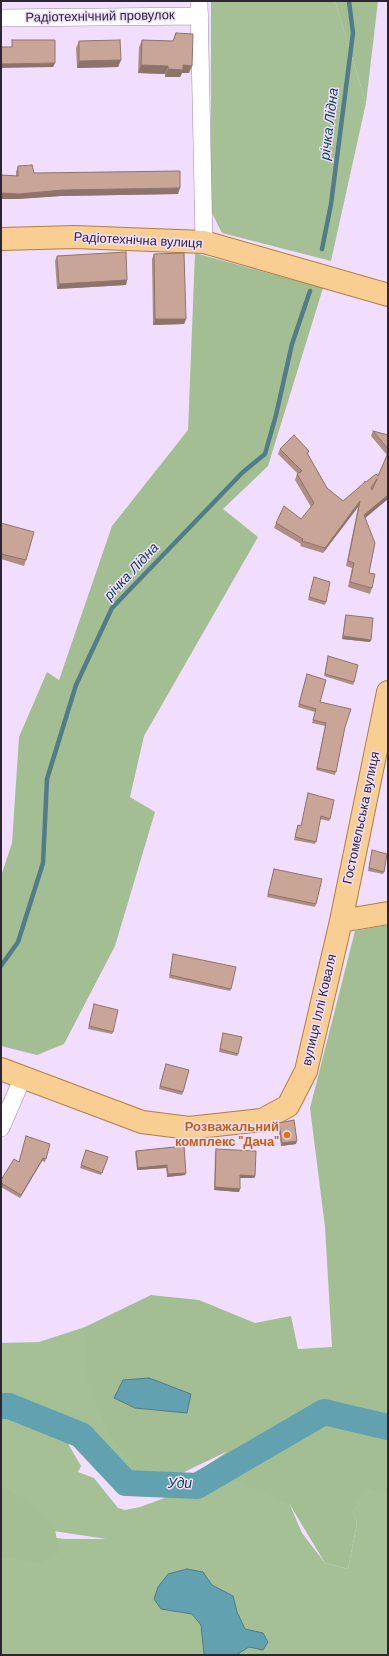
<!DOCTYPE html>
<html>
<head>
<meta charset="utf-8">
<style>
  body { margin:0 }
  #map { position:relative; width:389px; height:1656px; overflow:hidden; background:#f1defe; font-family:"DM Sans",sans-serif }
  canvas { display:block }
  .frame { position:absolute; inset:0; border:2px solid #2d2531; pointer-events:none }
</style>
</head>
<body>
<div id="map">
<canvas width="389" height="1656"></canvas>
<div class="frame"></div>
</div>
<script>
const ctx = document.querySelector('canvas').getContext('2d');
ctx.lineJoin = 'round';
function fillPath(path, color) { ctx.fillStyle = color; ctx.fill(path, 'evenodd'); }
const shape = rows => new Path2D(rows.map(r => 'M' + r).join(''));
function strokePath(path, color, width, dash) { ctx.strokeStyle = color; ctx.lineWidth = width; ctx.lineCap = dash ? 'butt' : 'round'; ctx.setLineDash(dash || []); ctx.stroke(path); }
function drawText(font, color, halo, rows, align = 'center') {
  ctx.font = font + ' "DM Sans",sans-serif'; ctx.lineWidth = 3; ctx.setLineDash([]); ctx.textBaseline = 'middle'; ctx.strokeStyle = halo; ctx.fillStyle = color; for (const [text, x, y, turn = 0] of rows) {
    ctx.save(); ctx.translate(x, y); ctx.rotate((+turn || 0) * Math.PI / 180); ctx.textAlign = isNaN(turn) ? turn : align; if (halo) ctx.strokeText(text, 0, 0); ctx.fillText(text, 0, 0); ctx.restore();
  }
}
const green = shape([
  [211,1,335,1,366,103,331,261,222,233,211,211],
  [85,1327,182,1473,124,1472,81,1435,1,1402,1,1343,39,1342],
  [1,1414,18,1418,66,1440,81,1466,78,1472,94,1478,118,1508,125,1510,140,1507,178,1493,211,1487,247,1474,290,1505,302,1533,325,1563,348,1569,357,1523,351,1508,368,1487,388,1497,388,1655,1,1655,1,1529,64,1539,106,1539,1,1523]
]);
const forest = shape([
  [335,1,378,1,366,103],
  [195,253,323,288,268,466,223,509,258,537,144,736,130,797,155,812,115,946,64,1044,37,1055,1,1046,1,876,12,843,19,737,47,672,59,680,112,526,188,430],
  [388,925,388,1497,368,1488,352,1510,357,1523,348,1569,325,1563,290,1505,232,1479,200,1470,228,1451,180,1474,134,1467,110,1436,87,1384,85,1327,151,1295,199,1300,255,1323,291,1316,298,1349,332,1347,325,1227,310,1108,355,931],
  [1,1485,30,1502,55,1529,59,1553,40,1563,1,1557]
]);
const water = shape([
  [149,1378,191,1394,187,1413,135,1408,114,1398,123,1380,149,1378],
  [187,1569,203,1572,212,1585,233,1596,237,1612,245,1629,263,1633,268,1642,263,1650,249,1647,236,1655,206,1655,204,1654,201,1625,192,1614,161,1609,154,1599,158,1587,168,1574,187,1569]
]);
const stream = shape([
  [322,249,331,204,353,33,349,1],
  [1,966,18,942,43,863,47,779,76,685,112,608,243,472,265,454,276,415,292,344,310,291]
]);
const river = shape([
  [1,1406,9,1406,81,1435,126,1483,197,1486,324,1412,388,1427]
]);
const street = shape([
  [199,1,204,242],
  [1,18,200,16],
  [1,1128,23,1077]
]);
const primary = shape([
  [1,239,75,237,204,242,388,295],
  [341,921,388,913],
  [1,1069,142,1122,189,1128,262,1120,288,1106,306,1071,341,921,388,692]
]);
const wall = shape([
  [176,33,189,73,182,73,180,77,165,77,165,74,138,73,139,47,142,40,173,41],
  [79,41,121,60,118,67,77,68,76,48],
  [18,166,34,173,178,194,61,196,17,199,1,199,1,175,16,176,16,172],
  [154,254,186,319,184,324,153,325,152,259],
  [57,256,127,280,126,285,57,289,55,261],
  [373,431,388,435,388,499,365,517,369,573,372,588,370,594,348,587,352,568,346,566,358,507,323,553,300,546,301,544,274,528,276,523,301,519,311,507,295,480,297,474,298,474,278,454,280,449,309,451,308,454,327,488,343,501,364,484,365,481,366,482,378,476,387,455,371,436],
  [1,523,26,560,24,566,1,559],
  [314,577,326,602,325,605,308,600],
  [346,615,370,642,342,639,345,617],
  [328,656,354,682,353,685,324,676],
  [306,677,320,702,345,727,335,775,316,770,325,726,312,723,315,712,298,707],
  [308,793,330,819,329,821,320,819,315,844,294,840,298,825,301,826],
  [372,850,384,872,383,874,368,871],
  [274,869,316,904,315,907,267,897],
  [173,954,231,989,230,991,169,978],
  [94,1004,113,1032,112,1034,88,1029],
  [223,1033,238,1054,237,1056,219,1052],
  [166,1064,183,1092,182,1095,159,1089],
  [279,1123,296,1144,281,1146,278,1126],
  [50,1144,45,1162,42,1161,20,1198,1,1187,1,1180,18,1162],
  [184,1146,185,1175,167,1177,166,1168,137,1170,135,1153,136,1151],
  [216,1149,255,1176,254,1178,240,1178,239,1192,214,1190,215,1152],
  [86,1150,108,1157,101,1175,80,1168]
]);
const shadedWall = shape([
  [121,60,118,67,77,68,79,61],
  [55,63,53,67,1,68,1,64],
  [141,65,168,66,165,74,138,73],
  [183,65,192,66,189,73,182,73,180,77,165,77,168,69],
  [180,188,178,194,61,196,17,199,1,199,1,193,63,190],
  [127,280,126,285,57,289,59,284],
  [155,319,186,319,184,324,153,325],
  [388,495,388,499,363,520,364,515],
  [360,501,358,507,323,553,325,548],
  [343,636,371,640,370,642,342,639],
  [297,1141,296,1144,281,1146,282,1143],
  [43,1158,42,1161,20,1198,21,1195],
  [167,1165,166,1168,137,1170,138,1168],
  [186,1173,185,1175,167,1177,168,1174],
  [240,1175,255,1176,254,1178,239,1178],
  [215,1187,240,1189,239,1192,214,1190]
]);
const building = shape([
  [176,33,193,34,192,66,183,65,183,70,168,69,168,66,141,65,142,40,173,41,176,33],
  [12,40,55,40,55,63,1,64,1,47,12,47,12,40],
  [120,40,121,60,79,61,79,41,120,40],
  [32,165,34,173,180,171,180,188,63,190,19,194,1,193,1,175,18,176,18,166,32,165],
  [126,252,127,280,59,284,57,256,126,252],
  [184,253,186,319,155,319,154,254,184,253],
  [373,431,388,435,388,449,373,431],
  [294,435,309,451,307,453,327,488,343,501,364,483,365,481,366,482,376,474,378,476,388,453,388,495,364,515,375,543,369,573,375,574,372,588,350,582,354,563,348,561,360,501,325,548,302,541,303,539,276,523,284,506,301,519,314,503,297,474,302,471,280,449,294,435],
  [377,479,372,490,371,488,377,479],
  [1,523,34,532,26,560,1,554,1,523],
  [314,577,330,582,326,602,309,597,314,577],
  [346,615,373,618,371,640,343,636,346,615],
  [328,656,358,665,354,682,325,674,328,656],
  [307,674,326,680,320,702,351,709,345,727,336,772,317,768,326,723,313,720,316,709,299,704,307,674],
  [308,793,334,800,330,819,321,816,316,842,295,837,298,825,301,826,308,793],
  [372,850,387,854,384,872,369,868,372,850],
  [274,869,322,879,316,904,268,894,274,869],
  [173,954,236,967,231,989,170,975,173,954],
  [94,1004,118,1010,113,1032,89,1026,94,1004],
  [223,1033,242,1037,238,1054,220,1049,223,1033],
  [166,1064,189,1070,183,1092,160,1086,166,1064],
  [294,1120,297,1141,282,1143,279,1123,294,1120],
  [26,1136,50,1144,46,1159,43,1158,21,1195,1,1183,1,1180,14,1159,19,1162,26,1136],
  [184,1146,186,1173,168,1174,167,1165,138,1168,136,1151,184,1146],
  [216,1149,256,1151,255,1176,240,1175,240,1189,215,1187,216,1149],
  [86,1150,108,1157,102,1173,81,1165,86,1150]
]);
const markers = [
  [287,1135,4,"#e8710a"]
];
const streetNames = [
  ["Радіотехнічний провулок",100,17,-1],
  ["Радіотехнічна вулиця",138,241,3],
  ["Гостомельська вулиця",362,818,-78],
  ["вулиця Іллі Коваля",320,1010,-77]
];
const foodNames = [
  ["Розважальний",279,1128],
  ["комплекс \"Дача\"",279,1143]
];
const waterNames = [
  ["річка Лідна",330,124,-83],
  ["річка Лідна",132,572,-47],
  ["Уди",180,1484]
];
fillPath(green, '#a5c095');
fillPath(forest, '#a3be92');
fillPath(water, '#62a1af');
strokePath(water, '#527c89', 1);
strokePath(stream, '#527c89', 4.5);
strokePath(river, '#62a1af', 26);
strokePath(street, '#9d8ba8', 18);
strokePath(primary, '#af7e41', 24);
strokePath(street, '#fff', 17);
strokePath(primary, '#f9ce92', 22);
fillPath(wall, '#ad8e82');
fillPath(shadedWall, '#8d746a');
fillPath(building, '#c9a597');
strokePath(building, '#8d746a', 1);
for (const [x, y, r, color] of markers) { const dot = new Path2D(); dot.arc(x, y, r, 0, 2 * Math.PI); ctx.fillStyle = color; ctx.fill(dot); strokePath(dot, '#f1defe', 1.5); }
drawText('13px', '#2d2531', '#f1defe', streetNames);
drawText('bold 13px', '#c56008', '#f1defe', foodNames, 'right');
drawText('italic 14px', '#0c4550', '#f1defe', waterNames);
</script>
</body>
</html>
